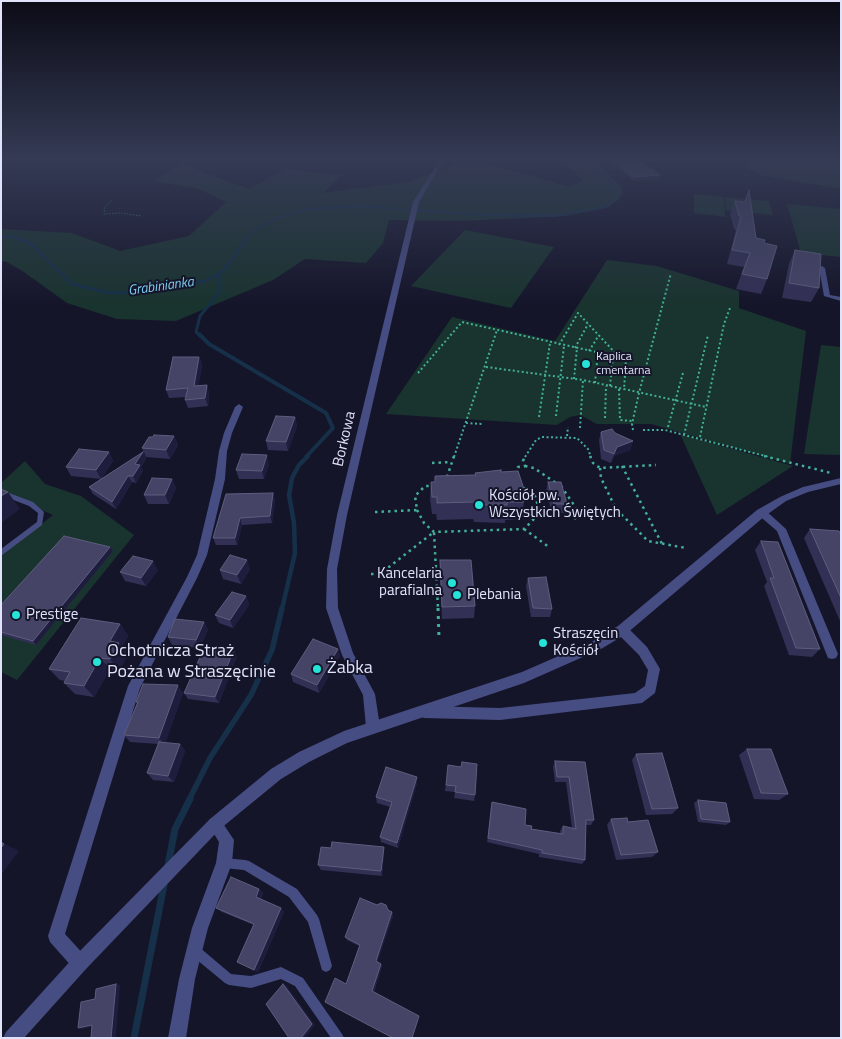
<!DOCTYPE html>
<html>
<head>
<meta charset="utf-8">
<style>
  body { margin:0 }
  #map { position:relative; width:842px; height:1039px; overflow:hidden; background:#15152a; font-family:"Titillium Web",sans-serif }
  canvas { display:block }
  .frame { position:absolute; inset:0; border:2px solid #e1e3fb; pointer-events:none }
</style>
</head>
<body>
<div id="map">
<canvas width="842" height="1039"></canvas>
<div class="frame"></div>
</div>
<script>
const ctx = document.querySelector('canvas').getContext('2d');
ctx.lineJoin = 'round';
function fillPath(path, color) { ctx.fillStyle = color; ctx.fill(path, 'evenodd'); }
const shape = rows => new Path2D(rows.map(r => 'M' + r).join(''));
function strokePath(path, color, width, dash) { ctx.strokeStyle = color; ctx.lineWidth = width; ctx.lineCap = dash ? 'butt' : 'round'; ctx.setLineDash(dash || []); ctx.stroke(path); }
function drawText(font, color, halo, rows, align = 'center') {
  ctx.font = font + ' "Titillium Web",sans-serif'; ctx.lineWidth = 4; ctx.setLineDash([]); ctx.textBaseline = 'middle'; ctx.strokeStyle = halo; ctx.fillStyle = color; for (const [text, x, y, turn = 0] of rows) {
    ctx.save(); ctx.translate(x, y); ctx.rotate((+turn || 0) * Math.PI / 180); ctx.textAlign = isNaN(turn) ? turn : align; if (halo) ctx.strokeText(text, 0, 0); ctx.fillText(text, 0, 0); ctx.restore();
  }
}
const green = shape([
  [564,161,595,161,621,187,623,193,609,207,565,216,462,221,389,220,383,243,366,263,305,259,273,280,176,321,117,319,67,303,21,270,5,261,1,262,1,229,72,233,120,251,189,236,226,202,199,189,154,181,183,163,204,173,249,189,285,169,341,175,323,193,409,182,454,165,481,163,503,168,569,187,583,180],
  [752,161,841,162,841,189,760,175,745,167],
  [694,194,724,197,725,217,694,213],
  [725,197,769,201,773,215,726,210],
  [787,204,841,209,841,257,801,253],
  [465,230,554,247,511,308,411,286],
  [607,260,657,266,739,291,739,308,806,331,790,464,651,424,597,424,580,415,570,417,557,425,386,414,452,317,555,341],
  [821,345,841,347,841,455,804,454],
  [680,434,793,466,717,515],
  [25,461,45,484,81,496,134,535,17,680,1,672,1,556,53,515,1,492,1,483]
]);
const streamFar5 = shape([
  [1,237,12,236,19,239],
  [246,239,252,232,273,220,303,210,358,206,482,215,552,216,601,208,618,199,608,179,584,161]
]);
const streamFar4 = shape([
  [16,238,31,244,72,284,105,292,124,293,206,281,224,270,247,238],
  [200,336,196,332,200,316,219,293,219,273]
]);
const streamFar3 = shape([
  [199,334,209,344,326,413,333,428,306,457]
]);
const streamFar2 = shape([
  [282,609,295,553,294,523,289,495,292,478,299,465,308,456]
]);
const streamFar1 = shape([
  [189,800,210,758,251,695,272,650,282,608]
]);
const stream = shape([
  [168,865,175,829,190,799],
  [134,1038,164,885]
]);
const pathFar3 = shape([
  [111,201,105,207,104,214,121,213,142,216]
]);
const pathFar2 = shape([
  [559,345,578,313,619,357,626,359,624,390],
  [575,348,588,324],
  [589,351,599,335],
  [486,367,583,380,706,407],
  [418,373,462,322,619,357],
  [574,379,577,348],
  [595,383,598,352],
  [610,386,613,356],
  [619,389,620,420,632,421],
  [556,416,564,346],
  [539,417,550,343],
  [605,418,606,386],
  [466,423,482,424],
  [668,427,683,373],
  [580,428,583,380],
  [633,430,632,424,639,393,671,273],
  [643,430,665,430,769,457],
  [684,435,708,335],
  [567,436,568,427],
  [700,437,724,324,730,308],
  [454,457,497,330],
  [525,457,536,440,542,437,577,438,588,449,591,457]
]);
const pathFar1 = shape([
  [590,456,593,463,600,468,656,465],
  [764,456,831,473],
  [432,463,451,462],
  [525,466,534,468,556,483],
  [622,466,662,544],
  [600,468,601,478,616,509,648,541,686,548],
  [517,474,518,467,525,466,523,461,525,456],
  [447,477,454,456],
  [561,486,580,514,572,521],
  [417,510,424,523,434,532,524,529,537,516,539,509,535,496,521,486],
  [375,512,417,510,415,496,425,486,434,486],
  [580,514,616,509],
  [524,529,549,547],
  [371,574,380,574,434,532,438,609]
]);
const path = shape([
  [438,608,439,638]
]);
const service = shape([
  [1,490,33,502,44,512,42,525,1,556,1,549,37,522,38,513,29,506,1,495,1,490],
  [224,858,245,860,249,861,297,889,317,915,319,919,332,966,330,970,326,972,322,970,308,922,289,897,244,870,224,868,220,867,219,863,220,859,224,858],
  [195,945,199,947,231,974,251,976,281,967,303,978,342,1034,344,1038,331,1038,295,986,281,979,251,988,229,985,225,983,191,955,189,951,191,947,195,945]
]);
const minor = shape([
  [439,161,443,161,419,202,347,515,337,569,338,608,353,653,375,694,380,727,378,732,373,733,368,732,366,727,363,695,342,655,326,608,327,569,337,515,413,202,439,161],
  [822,266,825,268,830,295,841,297,841,301,824,296,819,268,822,266],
  [239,404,243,407,232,433,227,451,225,479,207,555,197,578,140,688,65,934,86,957,88,963,86,969,80,971,74,969,50,942,48,936,128,686,187,577,197,555,215,479,219,451,224,433,235,407,239,404],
  [761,509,765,510,786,529,838,654,836,658,832,659,828,658,777,531,756,513,761,509],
  [622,625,626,626,647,647,660,669,655,693,642,703,500,720,424,718,419,716,418,712,419,708,424,706,500,708,635,693,645,686,648,670,639,655,618,634,616,630,618,626,622,625],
  [215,817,220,819,234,840,232,863,208,928,195,979,186,1038,168,1038,179,979,192,928,216,863,219,842,208,824,210,819,215,817]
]);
const tertiary = shape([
  [841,478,841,484,808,492,786,501,765,516,626,634,601,649,524,683,347,743,309,762,281,779,220,829,86,969,24,1038,3,1038,6,1032,74,957,210,819,271,769,299,752,344,731,522,672,593,641,618,626,757,510,780,497,803,487,841,478]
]);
const wall = shape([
  [611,161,640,161,659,179,634,181],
  [749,190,756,238,764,243,767,279,761,294,736,289,744,267,727,264,736,230,734,229,730,214,735,201,744,202],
  [795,250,819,288,811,302,782,298,789,264],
  [199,357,202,365,198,386,207,385,209,394,208,406,188,408,185,400,186,397,169,398,166,390],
  [295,417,297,426,288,451,268,450,266,441],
  [601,432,615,433,633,441,630,450,614,456,611,463,601,459,599,440],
  [174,436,178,445,170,459,146,457,142,448,153,437],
  [109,452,113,461,101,479,71,476,66,467],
  [143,452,146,459,141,467,143,471,136,483,132,482,116,509,93,494,89,487],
  [269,464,264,479,239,479,236,470],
  [501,472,524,502,521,519,505,520,505,523,474,522,473,519,437,520,436,514,432,514,430,499,431,482,435,482,435,476,475,475,475,473],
  [172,479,176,488,169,504,148,504,144,495],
  [548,482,567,504,565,513,552,513,546,491],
  [273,493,275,500,272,523,242,525,237,545,216,545,213,538],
  [810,529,841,535,841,621,840,621,804,538],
  [761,541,820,649,812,657,789,655,764,586,767,582,755,550],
  [110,547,113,551,36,645,1,635,1,605],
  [440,560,475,606,474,618,442,619,440,573],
  [250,569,241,584,223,579,220,570],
  [158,570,146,586,125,581,120,572],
  [528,578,552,609,550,617,531,617,526,586],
  [246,596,249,605,233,628,219,623,215,615],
  [204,622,208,630,200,648,172,645,168,637],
  [120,624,128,636,122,647,128,654,119,671,110,669,94,697,75,694,64,683,65,681,60,680,49,669],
  [338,649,340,656,319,693,293,682,291,674],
  [237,656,219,703,188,699,184,693],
  [183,693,165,743,180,744,185,751,174,782,153,780,147,773,158,744,130,742,124,735,137,703,136,702],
  [747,749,788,794,779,800,754,799,739,755],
  [636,754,678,808,672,814,646,815,632,760],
  [555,761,585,762,594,820,591,825,586,825,585,860,582,864,539,857,539,854,487,842,491,807,492,802,531,829,560,834,560,831,563,826,572,828,566,782,555,782,553,767],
  [448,765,475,795,474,801,454,798,455,792,445,791],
  [417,777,417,783,398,848,381,842,380,837,390,807,377,803,376,797],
  [698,800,730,822,726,825,698,822,694,803],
  [611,819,628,822,658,852,652,857,616,860,607,825],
  [331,848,384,852,382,876,321,870,318,865],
  [259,889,263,893,261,899,281,908,284,912,258,972,237,962,254,925,222,912,216,908],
  [388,910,392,912,393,916,377,962,381,964,382,966,374,992,419,1017,412,1038,393,1038,346,984,359,946,347,940,345,937]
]);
const shadedWall = shape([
  [660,175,659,179,634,181,635,177],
  [199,357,202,365,197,395,194,386],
  [207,385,209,394,208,406,205,398],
  [295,417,297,426,288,451,286,442],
  [174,436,178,445,170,459,166,450],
  [633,441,630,450,614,456,611,463,617,447],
  [109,452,113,461,101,479,96,470],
  [143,452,146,459,141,467,143,471,136,483,133,476,135,464],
  [267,455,269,464,264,479,262,471],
  [128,476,132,482,116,509,112,502],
  [172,479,176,488,169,504,165,495],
  [8,492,20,509,1,523,1,496],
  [273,493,275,500,272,523,270,516],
  [240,518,242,525,237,545,235,538],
  [110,547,113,551,36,645,33,641],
  [247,560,250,569,241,584,237,575],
  [153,561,158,570,146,586,141,578],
  [246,596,249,605,233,628,230,620],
  [204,622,208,630,200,648,196,640],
  [120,624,128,636,122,647,128,654,119,671,110,659,110,641],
  [234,649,237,656,219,703,215,697],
  [338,649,340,656,319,693,317,685],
  [100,658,110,669,94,697,84,686],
  [178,685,183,693,165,745,159,738],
  [180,744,185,751,174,782,168,776],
  [417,777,417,783,398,848,397,843],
  [1,842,19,851,1,875],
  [384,847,384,852,382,876,381,871],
  [259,889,263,893,260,901,256,897],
  [281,908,284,912,258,972,254,970],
  [392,912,393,916,377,964,376,961],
  [381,964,382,966,373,993,372,991],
  [116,984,120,985,116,1038,111,1038],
  [283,984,287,986,315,1025,305,1038,301,1038],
  [92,1025,97,1025,83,1029,78,1028]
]);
const building = shape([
  [615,161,640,161,660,175,635,177,615,161],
  [749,190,756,238,765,240,764,243,777,246,767,279,742,274,750,253,732,250,741,216,739,216,735,201,745,202,749,190],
  [795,250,821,254,819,288,789,283,795,250],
  [173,357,199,357,194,386,207,385,205,398,185,400,188,388,166,390,173,357],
  [276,416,295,417,286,442,266,441,276,416],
  [612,429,615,433,633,441,617,447,614,454,604,450,601,432,612,429],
  [154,435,174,436,166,450,142,448,149,437,153,437,154,435],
  [79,449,109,452,96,470,66,467,79,449],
  [143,452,135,464,140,465,133,476,128,476,112,502,89,487,143,452],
  [242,454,267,455,262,471,236,470,242,454],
  [501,470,501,472,518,471,524,489,524,502,507,502,507,505,476,505,475,502,437,503,437,497,432,497,431,482,435,482,435,476,476,475,475,473,501,470],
  [152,478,172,479,165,495,144,495,152,478],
  [548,482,561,482,567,504,554,504,548,482],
  [1,489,8,492,1,496,1,489],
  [273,493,270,516,240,518,235,538,213,538,226,494,273,493],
  [810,529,839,531,841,535,841,598,810,529],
  [64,536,110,547,33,641,1,632,1,605,64,536],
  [761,541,778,542,820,649,796,648,770,578,774,578,761,541],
  [230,555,247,560,237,575,220,570,230,555],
  [133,556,153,561,141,578,120,572,133,556],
  [440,560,471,560,475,606,442,607,440,560],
  [546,577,552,609,533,608,528,578,546,577],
  [232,592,246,596,230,620,215,615,232,592],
  [81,618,120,624,110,641,119,643,110,659,100,658,84,686,64,683,70,672,49,669,81,618],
  [175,619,204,622,196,640,168,637,175,619],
  [313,639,338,649,317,685,291,674,313,639],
  [205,646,234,649,215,697,184,693,205,646],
  [143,684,178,685,159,738,124,735,138,702,136,702,143,684],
  [159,742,180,744,168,776,147,773,159,742],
  [747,749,771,749,788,794,761,793,747,749],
  [662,753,678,808,652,809,636,754,662,753],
  [555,761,585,762,594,820,586,820,585,860,542,853,542,850,488,838,492,802,526,809,525,825,532,826,531,829,563,834,563,826,576,829,569,777,557,777,555,761],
  [462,762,477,764,475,795,455,792,456,786,446,785,448,765,461,767,462,762],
  [386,767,417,777,397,843,380,837,392,802,376,797,386,767],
  [698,800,726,803,730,822,701,819,698,800],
  [627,818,628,822,648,820,658,852,621,855,611,819,627,818],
  [1,842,4,844,1,848,1,842],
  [332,842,384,847,381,871,318,865,321,847,331,848,332,842],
  [231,877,259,889,256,897,281,908,254,970,237,962,254,924,216,908,231,877],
  [360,898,377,905,381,903,386,905,388,910,392,912,376,961,381,964,372,991,419,1016,412,1038,393,1038,325,1002,335,978,346,984,360,945,345,937,360,898],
  [116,984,111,1038,91,1038,92,1025,78,1028,81,1002,95,999,96,989,116,984],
  [283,984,312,1024,301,1038,289,1038,266,1004,283,984]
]);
const markers = [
  [586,364,5,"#25e3d8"],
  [479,505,5,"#25e3d8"],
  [452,583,5,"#25e3d8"],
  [457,595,5,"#25e3d8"],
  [16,615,5,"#25e3d8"],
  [543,643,5,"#25e3d8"],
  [97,662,5,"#25e3d8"],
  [317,669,5,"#25e3d8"]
];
const farPoinames = [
  ["Kaplica",596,357],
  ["cmentarna",596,371]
];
const farWaternames = [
  ["Grabinianka",161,287,-8]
];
const streetNames = [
  ["Borkowa",345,439,-77]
];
const poiNames = [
  ["Kościół pw.",489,496],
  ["Wszystkich Świętych",489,513],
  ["Kancelaria",442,574,"right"],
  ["parafialna",442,591,"right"],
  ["Plebania",467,595],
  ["Prestige",26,615],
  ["Straszęcin",553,634],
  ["Kościół",553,651]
];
const nearPoinames = [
  ["Ochotnicza Straż",107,652],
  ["Pożana w Straszęcinie",107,673],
  ["Żabka",327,669]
];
fillPath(green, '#19332e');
strokePath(streamFar5, '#153048', 2.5);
strokePath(streamFar4, '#153048', 3);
strokePath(streamFar3, '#153048', 4);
strokePath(streamFar2, '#153048', 4.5);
strokePath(streamFar1, '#153048', 5.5);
strokePath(stream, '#153048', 7);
strokePath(pathFar3, '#41b097', 1, [1, 2]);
strokePath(pathFar2, '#41b097', 2, [2, 2.5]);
strokePath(pathFar1, '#41b097', 2.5, [2.5, 4]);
strokePath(path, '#41b097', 3, [3, 5]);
fillPath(service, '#464d83');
fillPath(minor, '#464d83');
fillPath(tertiary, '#464d83');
fillPath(wall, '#323055');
fillPath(shadedWall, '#1f1d3d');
fillPath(building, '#454467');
strokePath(building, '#5d5d7e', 1);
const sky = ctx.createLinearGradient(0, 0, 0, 307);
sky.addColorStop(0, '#0c0c17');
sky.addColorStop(0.52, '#353b55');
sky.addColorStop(1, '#353b5500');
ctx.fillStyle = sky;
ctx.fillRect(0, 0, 842, 307);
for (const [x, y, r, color] of markers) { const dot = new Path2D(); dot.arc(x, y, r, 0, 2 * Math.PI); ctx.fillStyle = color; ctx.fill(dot); strokePath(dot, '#15152a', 2); }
drawText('12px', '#e1e3fb', '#15152a', farPoinames, 'left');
drawText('italic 14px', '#7cccee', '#15152a', farWaternames);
drawText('15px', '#e1e3fb', '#15152a', streetNames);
drawText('15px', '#e1e3fb', '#15152a', poiNames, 'left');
drawText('18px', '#e1e3fb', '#15152a', nearPoinames, 'left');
</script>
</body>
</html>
